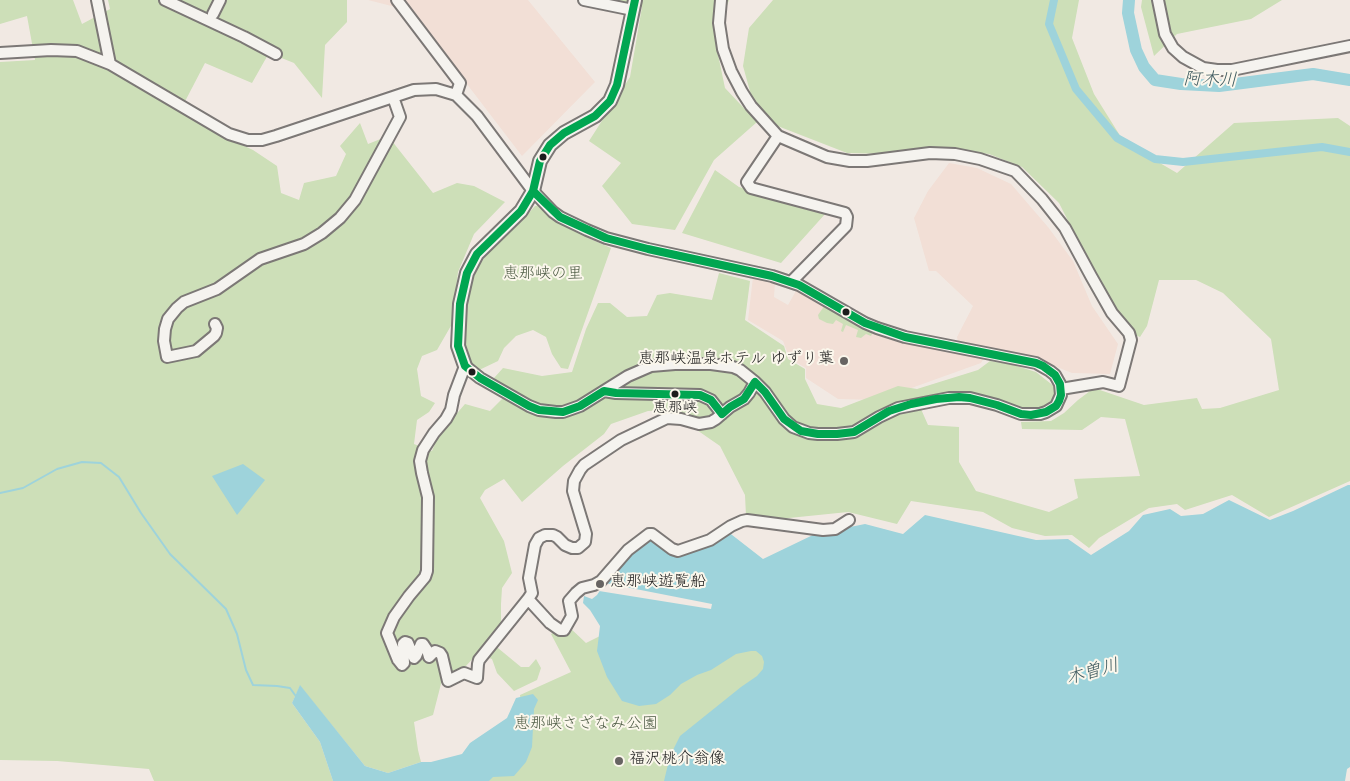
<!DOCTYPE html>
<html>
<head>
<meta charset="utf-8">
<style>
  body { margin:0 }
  canvas { display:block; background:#f1e9e3 }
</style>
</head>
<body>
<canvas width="1350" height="781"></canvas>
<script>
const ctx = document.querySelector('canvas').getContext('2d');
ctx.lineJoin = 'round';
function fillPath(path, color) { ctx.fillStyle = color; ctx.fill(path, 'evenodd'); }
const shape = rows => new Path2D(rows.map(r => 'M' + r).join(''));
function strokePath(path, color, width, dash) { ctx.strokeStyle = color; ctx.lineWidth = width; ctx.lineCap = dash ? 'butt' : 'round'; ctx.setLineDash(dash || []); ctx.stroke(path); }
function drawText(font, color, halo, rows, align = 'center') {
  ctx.font = font + ' "Gochi Hand","Klee One",sans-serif'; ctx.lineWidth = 4; ctx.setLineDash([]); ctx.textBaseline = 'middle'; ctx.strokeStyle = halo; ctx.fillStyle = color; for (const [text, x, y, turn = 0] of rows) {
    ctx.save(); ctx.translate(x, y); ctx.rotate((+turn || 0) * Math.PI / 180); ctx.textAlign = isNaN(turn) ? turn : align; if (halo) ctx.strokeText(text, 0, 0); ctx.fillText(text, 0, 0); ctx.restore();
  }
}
const built = shape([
  [368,0,528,0,595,82,522,156,411,11],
  [949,163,977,168,1011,184,1048,227,1073,261,1092,306,1118,344,1110,374,1072,373,1024,354,959,346,957,337,973,306,936,271,929,271,914,218,928,191],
  [753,277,775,282,774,297,788,305,797,289,881,334,895,339,930,348,984,358,981,363,878,400,838,399,806,378,806,368,790,359,783,341,748,320]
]);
const green = shape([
  [0,0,73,0,82,24,110,9,108,0,347,0,347,22,325,45,322,98,294,63,269,53,252,83,205,63,180,111,227,138,253,150,277,166,281,193,299,200,304,183,336,176,346,154,340,146,360,123,368,144,388,136,433,193,457,183,474,186,505,202,474,234,458,272,452,324,437,350,422,356,417,369,421,396,435,403,429,412,417,420,414,444,432,451,439,434,465,404,490,411,509,392,494,378,503,368,542,376,572,372,586,329,598,303,610,303,627,317,647,316,657,295,670,293,712,300,719,273,750,281,745,320,784,346,788,359,805,369,805,379,817,404,841,408,898,386,917,389,978,370,990,361,1010,364,1036,372,1055,387,1056,399,1044,409,1023,410,951,394,917,400,928,425,959,427,959,462,976,491,1049,512,1078,498,1074,479,1140,476,1125,419,1101,417,1082,430,1022,429,1021,422,1051,421,1064,413,1078,400,1094,388,1144,405,1197,398,1202,409,1220,408,1279,390,1271,339,1223,293,1196,280,1159,280,1147,326,1140,337,1133,334,1114,311,1059,203,1022,167,989,154,940,148,887,154,847,153,775,125,751,95,743,66,749,28,773,0,1079,0,1072,38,1094,94,1124,142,1177,173,1234,123,1338,118,1350,126,1350,481,1269,517,1232,495,1185,510,1177,504,1149,508,1099,538,1089,548,1072,535,1045,536,1012,528,983,512,911,501,897,524,848,512,779,519,746,516,745,495,720,446,668,410,648,411,611,424,604,434,563,466,522,502,504,479,485,490,480,498,504,541,512,573,502,588,501,604,501,623,487,639,521,667,529,667,536,659,541,668,537,680,514,691,497,673,492,659,477,654,465,667,442,680,433,715,414,722,418,750,421,762,388,773,365,766,300,686,292,703,320,742,333,781,154,781,149,769,57,761,0,760,0,62,35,60,27,16,0,24],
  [613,0,729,0,715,40,725,88,757,122,714,160,675,230,632,224,602,186,621,163,589,141,630,77,642,7],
  [1142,0,1282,0,1251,19,1177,34,1154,56,1141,7],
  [715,170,739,187,826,213,781,263,682,233],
  [540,205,550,216,588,238,611,248,568,369,561,368,552,354,546,337,533,330,516,336,504,348,498,361,477,371,464,349,466,298,477,268,494,245,521,222,535,206],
  [825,305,873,332,871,336,866,334,861,338,856,337,858,330,846,325,843,332,841,331,843,324,836,320,833,324,827,323,819,319,818,315],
  [568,626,586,643,602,635,752,638,777,667,677,781,477,781,525,742,520,695,571,672,551,634]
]);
const water = shape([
  [243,464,265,480,237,515,212,476],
  [1348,485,1350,485,1350,767,1347,769,1345,781,664,781,670,756,680,736,741,687,757,676,763,669,764,662,762,656,756,651,751,651,736,654,711,670,697,675,681,684,670,695,656,704,639,706,622,701,607,677,597,651,600,626,590,610,583,603,584,596,592,599,597,595,615,568,646,538,668,553,679,552,727,531,763,559,815,534,865,524,903,534,925,515,1036,540,1068,539,1091,555,1129,531,1143,515,1170,509,1181,516,1203,514,1229,500,1270,520,1293,511],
  [300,685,365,766,388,773,421,762,431,762,462,754,470,743,507,718,516,698,533,694,538,700,534,709,532,747,526,762,514,776,493,777,489,781,333,781,320,742,292,703]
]);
const pier = shape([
  [605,583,712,604,711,609,599,591]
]);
const stream = shape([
  [0,493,23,488,57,469,82,462,101,463,119,477,141,513,170,554,226,609,237,634,246,670,253,685,277,686,290,688,295,695]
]);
const canal = shape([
  [1054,0,1049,24,1076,89,1117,138,1155,159,1183,162,1322,147,1350,152]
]);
const river = shape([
  [1129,0,1128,13,1136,50,1144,67,1155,80,1181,84,1219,86,1313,74,1350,80]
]);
const minor = shape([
  [97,0,110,64],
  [165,0,244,37,276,54],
  [397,0,460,83,456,95],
  [584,0,633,10],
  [721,0,719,23,723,49,731,71,742,92,751,106,778,136,827,157,850,161,867,161,930,153,955,154,980,159,1015,171,1042,199,1065,228,1091,276,1112,313,1129,333,1131,340,1119,386,1103,382,1061,389],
  [1158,0,1165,34,1173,48,1183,57,1203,68,1217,70,1232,70,1350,46],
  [213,14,220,0],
  [0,53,51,50,77,51,110,64,229,134,248,140,262,140,276,136,414,90,436,89,456,95,477,116,533,191,553,212,560,217,587,230,606,238,648,249,772,276,799,285,865,323,877,328,905,337,1036,363,1050,371,1055,375,1060,384,1061,395,1056,406,1046,412,1040,414,1021,414,997,405,970,398,949,398,898,408,879,417,854,432,837,434,818,434,809,433,793,427,784,419,765,392,755,382,740,370,733,367,711,364,675,364,651,366,628,376,580,406,563,412,556,412,539,410,529,406,480,378,465,366,454,395,451,410,446,419,434,433,423,450,420,461,422,473,428,497,427,571,425,577,409,596,394,617,387,633,398,660,402,665],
  [778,136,747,182,751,188,845,213,847,217,846,226,791,282],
  [215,324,217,328,216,333,214,336,196,351,167,357,164,341,165,329,168,319,177,308,184,302,217,289,260,259,304,244,322,233,340,218,355,200,400,117,393,97],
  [755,382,749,393,744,399,730,407,716,419,711,422,699,424,681,419,667,418,621,440,584,465,580,470,574,481,573,491,586,534,585,542,578,548,572,548,565,545,557,537,553,535,545,535,539,538,535,545,529,578,532,593,528,599,550,623,560,630,564,630,572,616,569,601,576,593,582,588,594,585,601,581,628,550,649,534,652,534,672,549,678,551,710,540,731,526,742,521,747,520,823,530,835,529,849,520],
  [604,391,616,393,700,395,711,400,722,414],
  [402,665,404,663,403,644,405,642,408,643,414,658,416,656,421,644,423,644,427,650,429,657,435,651,440,653,442,656,448,681,464,673,477,678,478,664,479,660,528,599]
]);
const major = shape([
  [465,366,458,346,460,304,467,273,477,254,521,211,533,191,540,161,550,145,564,133,595,116,610,101,617,85,635,0]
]);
const bus1 = shape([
  [533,191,560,217,606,238,648,249,772,276,799,285,865,323,905,337,1036,363,1043,366,1055,375,1060,384,1061,395,1059,401,1056,406,1046,412,1031,415,1021,414,997,405,970,398,959,397,936,399,911,404,889,411,854,432,837,434,818,434,801,431,784,419,765,392,755,382,744,399,730,407,722,414,711,400,700,395,616,393,604,391,580,406,563,412,539,410,529,406,480,378,465,366,458,346,460,304,467,273,477,254,521,211,533,191],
  [533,191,540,161,550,145,564,133,595,116,610,101,617,85,635,0]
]);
const markers = [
  [543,157,4.5,"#1c1c1c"],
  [846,312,4.5,"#1c1c1c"],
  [844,361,5,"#676462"],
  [472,372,4.5,"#1c1c1c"],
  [675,394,4.5,"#1c1c1c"],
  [600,584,5,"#676462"],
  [619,761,5,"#676462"]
];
const busNames = [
  ["恵那峡",675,410]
];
const parkNames = [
  ["恵那峡の里",543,276],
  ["恵那峡さざなみ公園",586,726]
];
const poiNames = [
  ["恵那峡温泉ホテル ゆずり葉",834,361,"right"],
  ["恵那峡遊覧船",610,584],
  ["福沢桃介翁像",629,761]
];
const waterNames = [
  ["阿木川",1210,82,1],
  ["木曽川",1093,674,-15]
];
fillPath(built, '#f2dfd6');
fillPath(green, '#cddfb8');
fillPath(water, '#9ed3db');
fillPath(pier, '#f1e9e3');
strokePath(stream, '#9ed3db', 2);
strokePath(canal, '#9ed3db', 8);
strokePath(river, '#9ed3db', 12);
strokePath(minor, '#7c7876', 14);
strokePath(major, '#7c7876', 16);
strokePath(minor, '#f5f3ef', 10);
strokePath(major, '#f5f3ef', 12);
strokePath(bus1, '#00a651', 8);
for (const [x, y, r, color] of markers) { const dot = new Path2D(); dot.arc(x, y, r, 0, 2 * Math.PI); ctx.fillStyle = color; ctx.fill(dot); strokePath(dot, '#fbf7ec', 2); }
drawText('15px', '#1c1c1c', '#fbf7ec', busNames);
drawText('16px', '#4f5d46', '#fbf7ec', parkNames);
drawText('16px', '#1c1c1c', '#fbf7ec', poiNames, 'left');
drawText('italic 18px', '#3d595e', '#fbf7ec', waterNames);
</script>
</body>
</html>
